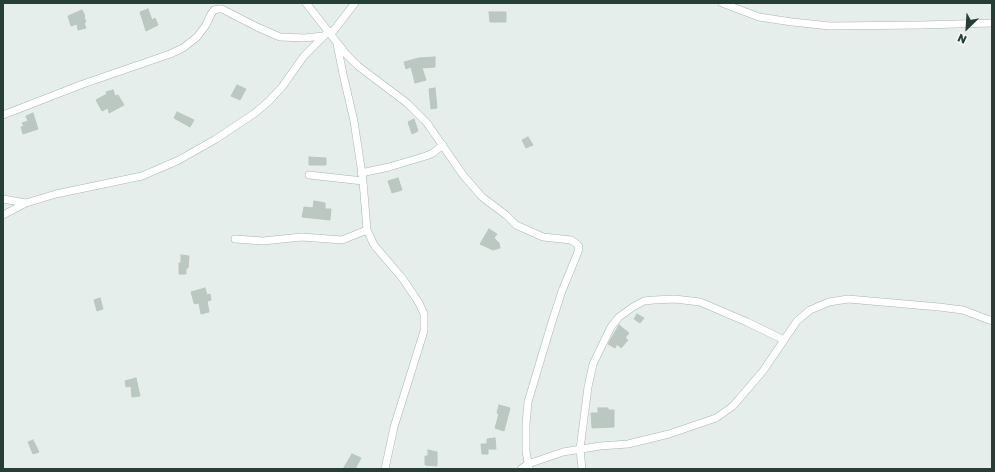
<!DOCTYPE html>
<html>
<head>
<meta charset="utf-8">
<style>
  body { margin:0 }
  #map { position:relative; width:995px; height:472px; overflow:hidden; background:#e5eeea; font-family:"Golos Text",sans-serif }
  canvas { display:block }
  .frame { position:absolute; inset:0; border:4px solid #253f37; pointer-events:none }
  .north { position:absolute; left:947px; top:8px; width:40px; height:40px; -webkit-text-stroke:3px #f6faf8; paint-order:stroke; rotate:205deg; font-size:11px; font-weight:700; line-height:16px; text-align:center; color:#253f37 }
  .north::after { content:''; display:block; margin:auto; width:14px; height:18px; background:#253f37; clip-path:polygon(50% 0,100% 100%,50% 72%,0 100%) }
</style>
</head>
<body>
<div id="map">
<canvas width="995" height="472"></canvas>
<div class="frame"></div>
<div class="north">N</div>
</div>
<script>
const ctx = document.querySelector('canvas').getContext('2d');
ctx.lineJoin = 'round';
function fillPath(path, color) { ctx.fillStyle = color; ctx.fill(path, 'evenodd'); }
const shape = rows => new Path2D(rows.map(r => 'M' + r).join(''));
function strokePath(path, color, width, dash) { ctx.strokeStyle = color; ctx.lineWidth = width; ctx.lineCap = dash ? 'butt' : 'round'; ctx.setLineDash(dash || []); ctx.stroke(path); }
const building = shape([
  [148,9,152,20,155,18,158,25,146,31,140,12,148,9],
  [82,10,85,16,84,17,86,22,84,23,86,28,78,30,77,24,71,26,68,16,82,10],
  [489,12,506,12,506,22,490,22,489,12],
  [435,57,435,67,422,68,426,80,415,83,411,67,406,69,404,62,419,58,435,57],
  [237,85,246,89,240,100,231,96,237,85],
  [435,88,437,108,431,109,429,89,435,88],
  [113,90,115,96,118,95,124,105,109,113,108,108,102,111,96,100,107,94,106,92,113,90],
  [177,112,194,120,190,127,174,118,177,112],
  [33,113,38,129,23,134,21,127,24,126,22,123,28,121,26,116,33,113],
  [414,119,418,131,412,134,408,122,414,119],
  [528,137,533,145,526,148,522,140,528,137],
  [309,157,326,158,326,165,309,165,309,157],
  [398,178,402,190,392,193,388,181,398,178],
  [314,201,325,203,325,209,331,209,330,220,302,217,304,207,313,208,314,201],
  [489,229,497,234,494,238,499,243,500,248,493,250,480,244,489,229],
  [181,255,189,256,188,268,186,268,186,274,179,274,179,263,181,263,181,255],
  [205,288,207,295,210,294,211,300,207,301,209,312,201,314,199,303,195,304,194,303,191,292,205,288],
  [100,298,103,309,97,311,94,300,100,298],
  [637,314,644,318,640,323,634,319,637,314],
  [619,325,629,333,625,338,628,340,621,348,617,344,615,348,608,344,619,325],
  [136,378,140,396,132,397,131,386,126,387,125,381,136,378],
  [499,405,510,408,504,431,495,428,499,414,497,413,499,405],
  [598,408,608,408,608,410,614,410,614,427,592,428,591,413,598,413,598,408],
  [495,438,496,449,488,449,488,454,482,454,481,444,487,444,487,439,495,438],
  [33,440,39,452,33,454,28,442,33,440],
  [428,450,437,452,437,466,425,465,425,456,428,456,428,450],
  [352,454,361,458,355,469,343,469,352,454]
]);
const minor = shape([
  [306,3,346,54,358,66,407,103,427,123,463,175,482,197,506,215,516,225,543,237,571,240,577,244,579,247,578,252,562,291,551,325,528,402,526,424,526,451,529,469],
  [722,3,759,17,792,22,830,26,922,25,992,23],
  [331,34,355,3],
  [337,44,343,74,354,121,363,181,367,230,374,245,403,279,419,303,424,314,424,331,394,427,385,469],
  [3,115,83,84,170,54,183,48,197,37,206,25,211,14,214,10,218,9,222,9,257,27,280,37,304,38,324,36],
  [361,173,389,167,426,156,433,153,443,145],
  [309,175,363,181],
  [3,199,26,203],
  [3,215,26,203,56,194,142,176,179,160,216,139,255,113,269,101,282,87,304,56,329,31],
  [235,239,263,241,302,237,342,240,367,230],
  [521,469,528,464,563,452,600,446,628,444,669,434,716,418,733,406,763,371,797,321,810,310,829,302,848,299,939,307,963,310,992,321],
  [582,469,580,449,588,387,593,364,611,327,619,317,633,307,644,301,654,300,675,299,700,302,747,322,784,340]
]);
fillPath(building, '#bbc8c2');
strokePath(building, '#b8c7c0', 1);
strokePath(minor, '#a8b6b1', 8);
strokePath(minor, '#fff', 7);
</script>
</body>
</html>
